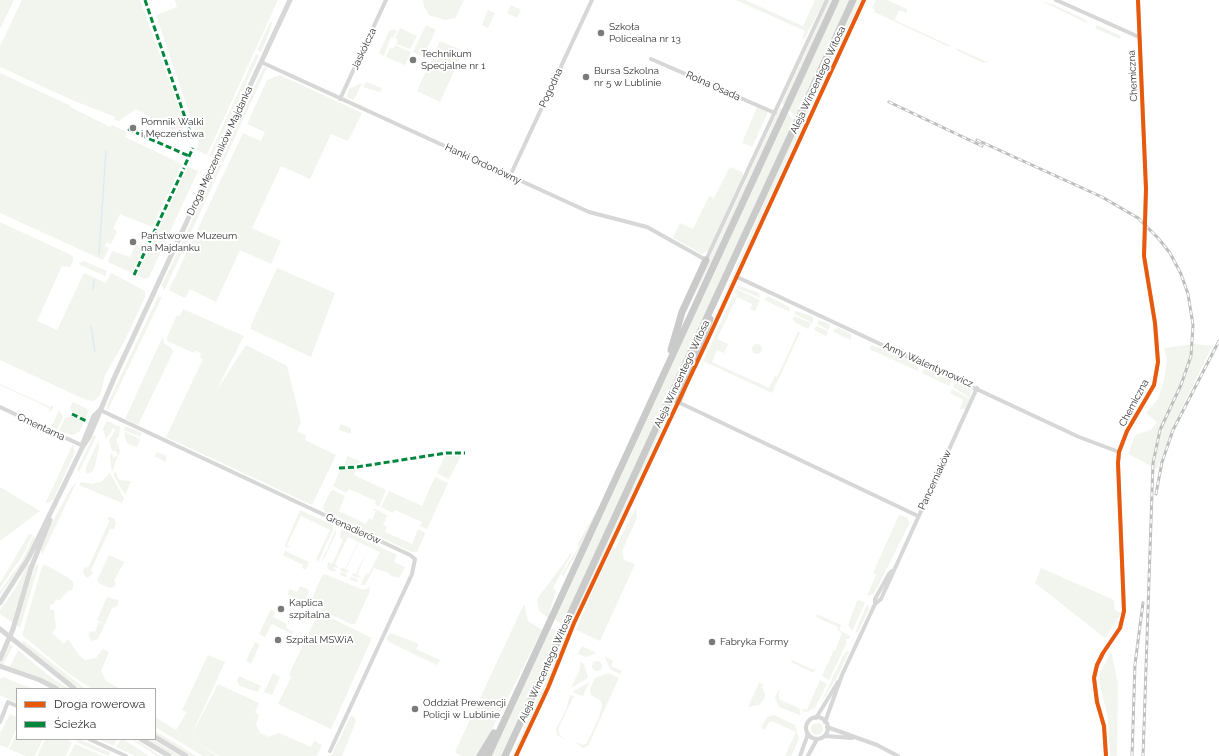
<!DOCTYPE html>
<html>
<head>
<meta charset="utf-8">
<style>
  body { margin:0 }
  #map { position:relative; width:1219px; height:756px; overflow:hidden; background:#fff; font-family:Raleway,sans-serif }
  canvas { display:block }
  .legend { position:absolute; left:16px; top:688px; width:140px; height:52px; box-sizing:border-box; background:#fff; border:1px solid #adadad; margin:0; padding:5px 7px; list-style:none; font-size:12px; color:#333 }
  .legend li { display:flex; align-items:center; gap:8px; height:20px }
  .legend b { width:20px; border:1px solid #adadad }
</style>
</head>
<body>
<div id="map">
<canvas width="1219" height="756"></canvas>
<ul class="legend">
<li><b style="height:5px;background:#e8590c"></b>Droga rowerowa</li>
<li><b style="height:5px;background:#00873e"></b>Ścieżka</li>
</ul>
</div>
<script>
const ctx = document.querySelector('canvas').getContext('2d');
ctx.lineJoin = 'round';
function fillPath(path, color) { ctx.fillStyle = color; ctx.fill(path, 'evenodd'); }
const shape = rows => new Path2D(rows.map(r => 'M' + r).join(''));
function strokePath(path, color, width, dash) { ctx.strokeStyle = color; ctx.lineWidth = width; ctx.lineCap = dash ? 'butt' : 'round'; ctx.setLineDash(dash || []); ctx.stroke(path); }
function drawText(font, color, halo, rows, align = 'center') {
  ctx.font = font + ' Raleway,sans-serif'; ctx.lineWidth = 4; ctx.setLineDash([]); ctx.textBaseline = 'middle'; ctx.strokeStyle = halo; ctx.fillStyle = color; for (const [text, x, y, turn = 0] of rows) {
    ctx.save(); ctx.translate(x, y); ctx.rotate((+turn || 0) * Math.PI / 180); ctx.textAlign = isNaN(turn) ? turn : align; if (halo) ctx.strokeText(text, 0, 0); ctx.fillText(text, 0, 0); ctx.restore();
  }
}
const green = shape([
  [0,0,14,0,0,29],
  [22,0,140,0,186,127,173,130,136,109,119,121,114,119,115,117,72,100,0,67,0,46],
  [175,0,278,0,207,155,196,150,199,142,156,15,177,7],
  [423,0,464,0,455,18,445,20,429,15,424,7],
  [736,0,745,0,803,26,815,0,825,0,804,39,802,39,805,31],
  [829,0,833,0,784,106,782,103],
  [840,0,849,0,795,117,789,110],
  [857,0,861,0,804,122,801,120],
  [876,0,887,0,907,9,907,13,899,10,895,20,951,46,947,46,874,12,875,9,872,8],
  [1039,0,1054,5,1080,17,1087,21,1087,23],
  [511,5,521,10,517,18,507,13],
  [488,10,495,13,488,28,482,25],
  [270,22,272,23,269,33,261,52,257,50],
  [426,25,436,30,423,56,413,52],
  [1097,25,1121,36,1120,39,1092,27,1095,28],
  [400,28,417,36,410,49,396,44,398,40,395,38],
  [394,29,397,31,393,38,391,37,384,56,379,53,389,31],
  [440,41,463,51,440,102,417,91],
  [957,44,956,48,987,62,989,58,988,62,984,63,958,51,956,48],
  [395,45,411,52,405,65,386,57,390,48,393,49],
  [256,54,259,56,212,157,209,156],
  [265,67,267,68,223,163,220,161,263,68],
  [0,73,69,105,72,108,110,127,112,125,127,132,125,137,182,164,152,227,120,214,113,228,117,232,111,244,107,242,105,246,109,248,103,260,0,213],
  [280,75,362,113,348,141,331,134,310,179,281,166,252,228,281,241,271,264,240,250,216,302,190,289,186,297,184,298,169,290,243,133,261,141,265,132,247,124,267,80],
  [366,82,382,88,380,92,363,87],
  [362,83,354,100,348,98,347,94,349,89],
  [757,107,768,112,752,147,750,146,742,143],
  [780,107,782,109,717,252,685,314,684,313],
  [788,113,794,120,562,624,555,620],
  [800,123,803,125,707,336,764,202],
  [218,164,222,165,164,291,162,285],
  [188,167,198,171,149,277,144,279,137,275],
  [730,167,742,172,743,175,709,250,702,254,673,238,680,223,693,229,709,196,714,198],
  [0,222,71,255,73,257,73,261,70,267,62,266,37,321,57,330,84,273,106,283,111,273,145,291,145,297,124,342,105,375,100,395,94,401,86,400,0,360],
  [136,244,144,248,132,273,108,262,112,251,130,257],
  [84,261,107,271,105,276,78,264],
  [277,268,335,293,311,357,251,329,251,325],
  [738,285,759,293,760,298,737,288],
  [736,289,760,300,755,311,750,309,752,304,737,297,717,339,728,344,724,353,717,350,712,362,769,388,775,376,777,377,798,332,800,333,772,393,703,361,733,296,736,297,737,294,735,292],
  [768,296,789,307,790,312,764,300],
  [158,297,162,297,108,410,107,405],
  [183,309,244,336,216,391,246,345,287,366,301,422,297,431,306,436,305,440,336,455,312,505,166,437,203,359,200,357,201,353,195,350,194,353,167,341,167,337,177,315,180,316],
  [796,311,813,317,813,323,794,314],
  [794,316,811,323,808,329,794,322,795,321,792,319],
  [819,320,830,324,829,330,817,324],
  [816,326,828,331,826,336,814,330],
  [839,328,851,334,851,340,833,332,834,329],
  [703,334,686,377,581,604,558,660,515,756,512,756,556,658,578,603],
  [163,336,164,343,171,348,173,352,138,425,125,419],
  [1194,344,1212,346,1172,429,1157,469,1128,454,1135,435,1151,430,1157,422,1146,413,1158,399,1164,380,1167,360,1164,348],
  '752 349a5 5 0 1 1 10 0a5 5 0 1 1-10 0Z',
  [872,345,918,364,918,371,869,349],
  [924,369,927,369,949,379,951,381,949,386,922,373],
  [958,382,971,390,970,398,953,387,954,384],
  [0,384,50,407,53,405,53,409,49,412,49,408,0,385],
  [952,389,970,399,965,409,960,409,963,400,950,393],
  [73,402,89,410,85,419,73,413,70,407],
  [59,410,63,417,57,430,52,426],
  [71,416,84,422,79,432,72,435,59,431,65,418],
  [107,421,120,427,119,437,116,439,120,451,112,472,110,455,112,454,113,457,118,456,116,451,112,451,109,440,115,431,114,428,111,429,112,431,106,439,103,429],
  [340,424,351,428,351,434,339,430],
  [126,426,142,433,140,437,124,430],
  [125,432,140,439,137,447,128,444,124,436],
  [95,435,96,437,79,472,77,470,93,436],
  [98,442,99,448,94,469,92,472,86,474,86,467],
  [73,444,75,452,53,500,45,504],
  [157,452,166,456,166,462,154,456],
  [347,456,360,461,358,464,344,466],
  [445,456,461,456,449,479,437,473],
  [354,468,356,470,354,475,386,490,379,507,375,504,376,501,349,489,346,493,333,486,341,469],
  [114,472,116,473,119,480,131,481,125,495,114,476],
  [110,473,124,498,122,503,79,485,81,482,92,484,101,482],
  [435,477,448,483,427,529,420,526,422,522,395,510,393,513,381,507,389,491,422,506],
  [77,481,42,555,41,549,54,519,71,488],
  [0,487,40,511,0,541],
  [333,490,345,496,339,511,366,524,369,518,372,520,376,511,373,510,375,509,391,517,387,516,383,525,387,527,385,532,412,544,418,529,424,532,425,534,417,552,412,552,325,512,323,507,330,492],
  [601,503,581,546,563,576,561,575,579,547,577,545],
  [636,507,637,518,622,551,624,560,635,564,600,641,576,630,605,563,613,548,615,549],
  [300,510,333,525,333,530,318,562,316,559,330,530,301,516,287,545,291,547,286,547,285,545],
  [899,515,907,517,909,524,874,594,867,596,876,575,873,573],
  [109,517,115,519,116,524,114,529,110,529,91,570,93,574,87,578,84,575,83,570,85,567,88,568,110,520,107,519],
  [335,526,336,533,323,561,321,563,335,531],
  [341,529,397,555,394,562,405,567,399,578,389,575,389,573,374,568,365,585,361,585,366,573,369,574,380,552,369,547,357,575,360,576,359,578,356,577,355,578,358,580,357,582,350,580,351,577,354,578,355,577,352,575,353,573,356,574,369,547,359,542,346,569,349,571,348,573,345,572,344,573,347,575,346,577,340,575,340,572,343,573,344,572,340,570,341,568,345,569,358,542,348,537,335,564,338,566,337,568,334,567,333,568,336,570,335,572,329,570,327,567,328,562,332,564,343,540,340,538],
  [29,534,33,534,23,555,0,588,0,583],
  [34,535,35,540,25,561,0,595,0,591,22,561],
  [575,548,553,588,556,590,548,618,539,611,537,599],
  [285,551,309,562,306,570,302,568,303,565,283,555],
  [109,555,124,562,114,581,116,583,115,586,110,588,100,584,97,580],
  [30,564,13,623,0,614,0,610,18,584,27,565],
  [39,564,20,628,16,625,22,606,35,566],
  [44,564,69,578,73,582,73,588,70,591,69,590,59,601,57,599,55,601,54,604,50,605,50,610,54,610,55,616,53,617,55,618,56,628,52,633,64,644,68,639,79,655,85,660,96,658,103,649,109,652,101,671,106,681,120,689,92,689,69,674,22,635,41,570],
  [1041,568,1114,600,1115,610,1121,613,1105,638,1035,583],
  [325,574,363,590,370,587,369,593,355,624,351,624,323,611,314,604,313,596,322,576],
  [300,586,309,590,306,602,287,594,290,589,297,592],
  [107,597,118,600,118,603,117,607,112,608,105,624,97,620],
  [860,600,865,603,852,631,848,625,857,601],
  [524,604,528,621,542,630,483,747,476,756,461,756,455,752],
  [867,604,869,609,858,632,855,633],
  [271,609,275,612,273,617,287,624,286,628,294,632,292,634,272,624,265,637,259,634],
  [318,614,323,614,372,638,331,729,278,704,291,677,289,674],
  [817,614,841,625,839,630,850,636,849,639,845,639,847,642,829,680,822,676,833,652,832,650,835,651,842,633,837,630,838,627,816,617],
  [99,622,105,624,98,639,92,641,88,635,91,631,95,632],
  [551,628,558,631,501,756,492,756],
  [390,633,419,644,416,649,440,660,437,665,389,642,386,638],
  [24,641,79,684,86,689,81,689,70,682,21,642],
  [255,642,260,644,251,664,246,661],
  [10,644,13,646,3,665,0,663],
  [582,646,596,653,587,657,578,654],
  [18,650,53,679,70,689,63,689,37,676,10,667],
  [847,651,849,652,837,677,819,706,845,652],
  [1111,651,1118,684,1117,756,1110,756,1108,719,1100,684,1100,674],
  [208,655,225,662,190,738,218,684,259,703,255,712,259,715,256,724,260,733,269,737,279,733,311,747,314,741,322,745,317,756,219,756,191,739,217,756,203,756,155,727,155,717,176,730,187,712,182,710],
  [605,657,613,661,611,666,622,671,620,674,610,669],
  [792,660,814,670,816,666,814,673,791,662],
  '592 666a5 5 0 1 1 10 0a5 5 0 1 1-10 0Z',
  [580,661,584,664,588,678,571,688,580,669],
  [273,673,280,677,272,695,264,692],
  [608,673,619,678,588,746,583,748,574,742,583,745,587,743,599,717,602,705,601,701,591,695,590,689,595,678],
  [239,676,261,686,258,692,240,686,237,681],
  [592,676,583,696,572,692,588,683],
  [3,677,33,689,17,689,17,703,0,695,0,679],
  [820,680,827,684,815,708,806,712,803,711,803,708,807,710],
  [759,683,763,684,762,688,765,694,765,698,759,705,748,707],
  [779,689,779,699,800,709,800,715,779,707,775,698],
  [570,695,574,696,558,729,560,735,566,740,557,735,556,729,566,710],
  [10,714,17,717,17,727,8,748,0,745,0,733],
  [774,715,795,725,799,739,791,756,785,756,796,732,772,721,769,722,765,730,761,728,767,717],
  [351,716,355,717,356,721,342,756,331,756],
  '811 729a6 6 0 1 1 12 0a6 6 0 1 1-12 0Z',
  [155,731,180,746,196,756,191,756,155,734],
  [17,732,17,739,43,739,35,756,26,756,9,749],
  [45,739,65,739,72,742,66,756,37,756],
  [77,739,79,739,111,753,108,756,76,742],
  [98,739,117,739,114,746],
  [121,739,123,739,149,756,135,756,116,747],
  [131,739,135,739,160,756,157,756],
  [146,739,152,739,180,756,174,756],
  [75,744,103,756,69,756]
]);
const stream = shape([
  [99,254,106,151],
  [93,289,94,280],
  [91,326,95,352]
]);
const minor = shape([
  [1056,0,1139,37],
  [651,59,775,113],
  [261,62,589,212,647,227,706,260,827,0],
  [340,99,386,0],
  [510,176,592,0],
  [737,277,1079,437,1119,452],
  [695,367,864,0],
  [678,402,918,516],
  [0,407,83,446],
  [100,410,410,555,415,559,412,574,330,751],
  [875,604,881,599,977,388],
  '806 728a11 11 0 1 1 22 0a11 11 0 1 1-22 0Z',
  [816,718,838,682],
  [0,722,8,702,17,706],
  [825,722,842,675,875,604,875,599,889,574,892,571],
  [827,727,877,745,898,756],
  [825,736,852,738],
  [89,739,126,756],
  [516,756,548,688,574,623,678,402],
  [800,756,808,734],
  [808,756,817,739],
  [1106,756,1104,726,1097,702,1094,678,1097,665,1103,653,1120,628,1124,611,1118,463,1119,452,1127,431,1154,385,1158,362,1155,323,1144,256,1146,189,1138,0]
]);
const tertiary = shape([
  [83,443,94,416,99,411],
  [0,603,28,559,83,446,89,437,115,376,290,0],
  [0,629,75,689],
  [0,659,13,629,31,568,50,520],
  [0,666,40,680,57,689],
  [155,737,186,756],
  [141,739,169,756]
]);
const primary = shape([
  [671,350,682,312,706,260],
  [678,402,710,319],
  [480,756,494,733],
  [488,756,836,0],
  [505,756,853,0]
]);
const rail = shape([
  [889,102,982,146],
  [977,140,1102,197,1138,218,1158,238,1170,253,1181,274,1188,294,1193,325,1191,356,1181,385,1160,430,1153,463,1143,756],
  [1156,494,1162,462,1173,430,1219,341],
  [1132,756,1135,664,1143,603]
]);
const quiet = shape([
  [145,0,192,138],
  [128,129,139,134],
  [141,135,189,156],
  [185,165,193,148],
  [134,275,184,168],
  [72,414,86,421],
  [339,468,357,467,446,453,465,453]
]);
const cycleway = shape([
  [516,756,548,688,574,623,707,341,864,0],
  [1106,756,1104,726,1097,702,1094,678,1097,665,1103,653,1120,628,1124,611,1118,463,1119,452,1127,431,1154,385,1158,362,1155,323,1144,256,1146,189,1138,0]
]);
const markers = [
  [601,33,4,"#7a7a7a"],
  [413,60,4,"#7a7a7a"],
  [586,77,4,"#7a7a7a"],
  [133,128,4,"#7a7a7a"],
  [133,242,4,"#7a7a7a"],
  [281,609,4,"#7a7a7a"],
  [278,640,4,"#7a7a7a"],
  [712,642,4,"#7a7a7a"],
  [415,709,4,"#7a7a7a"]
];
const poiNames = [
  ["Szkoła",609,27],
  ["Policealna nr 13",609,39],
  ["Technikum",421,54],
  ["Specjalne nr 1",421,66],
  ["Bursa Szkolna",594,71],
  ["nr 5 w Lublinie",594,83],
  ["Pomnik Walki",141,122],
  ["i Męczeństwa",141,134],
  ["Państwowe Muzeum",141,236],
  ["na Majdanku",141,248],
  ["Kaplica",289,603],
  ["szpitalna",289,615],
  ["Szpital MSWiA",286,640],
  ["Fabryka Formy",720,642],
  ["Oddział Prewencji",423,703],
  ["Policji w Lublinie",423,715]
];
const streetNames = [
  ["Jaskółcza",364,49,-65],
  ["Chemiczna",1133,76,-93],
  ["Aleja Wincentego Witosa",818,80,-65],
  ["Rolna Osada",713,86,24],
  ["Pogodna",551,88,-65],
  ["Droga Męczenników Majdanka",220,151,-65],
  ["Hanki Ordonówny",483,164,25],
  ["Anny Walentynowicz",928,365,24],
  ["Aleja Wincentego Witosa",682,374,-65],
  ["Chemiczna",1134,403,-62],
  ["Cmentarna",41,427,25],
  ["Pancerniaków",935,480,-65],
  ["Grenadierów",353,529,25],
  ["Aleja Wincentego Witosa",546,668,-66]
];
fillPath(green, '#f1f5ed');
strokePath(stream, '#ddebf3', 1.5);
strokePath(minor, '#d7d7d7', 4);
strokePath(tertiary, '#d7d7d7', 5);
strokePath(primary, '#cacaca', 7);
strokePath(rail, '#bebebe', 3);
strokePath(rail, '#fff', 1.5, [4.5]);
strokePath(quiet, '#00873e', 3, [6, 3]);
strokePath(cycleway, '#e8590c', 4);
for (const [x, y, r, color] of markers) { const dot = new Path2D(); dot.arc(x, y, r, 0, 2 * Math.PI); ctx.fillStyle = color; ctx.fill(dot); strokePath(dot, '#fff', 1.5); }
drawText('10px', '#333', '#fff', poiNames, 'left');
drawText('10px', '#333', '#fff', streetNames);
</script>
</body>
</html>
